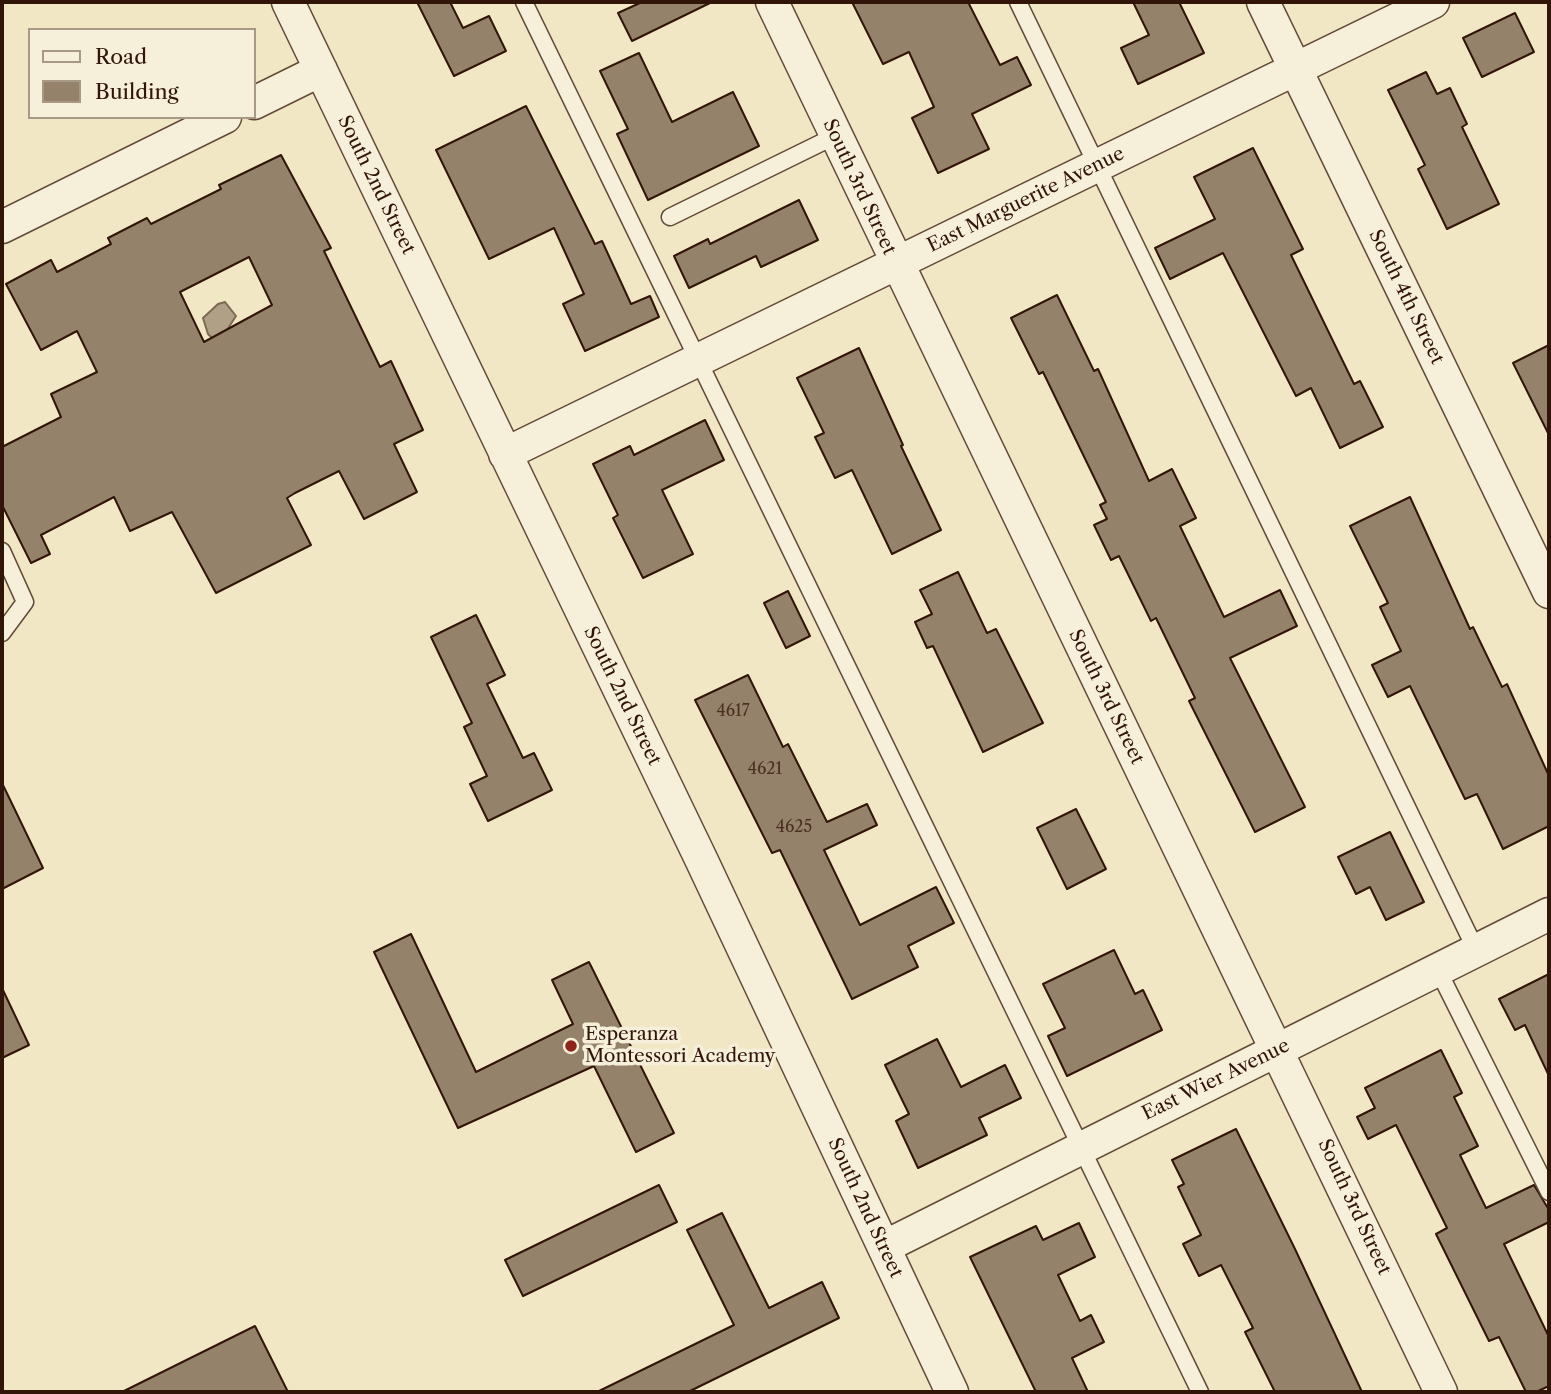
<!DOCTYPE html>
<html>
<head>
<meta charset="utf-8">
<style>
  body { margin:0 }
  #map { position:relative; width:1551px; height:1394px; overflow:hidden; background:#f1e7c5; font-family:"Libre Caslon Text",serif }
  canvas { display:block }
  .frame { position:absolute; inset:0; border:4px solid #321509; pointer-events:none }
  .legend { position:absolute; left:28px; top:28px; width:228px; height:91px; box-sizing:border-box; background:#f6efd9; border:2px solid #a89886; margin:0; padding:9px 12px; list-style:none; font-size:21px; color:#321509 }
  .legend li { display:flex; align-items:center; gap:14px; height:35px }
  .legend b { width:35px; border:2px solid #a89886 }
</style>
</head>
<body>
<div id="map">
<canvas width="1551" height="1394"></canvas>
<div class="frame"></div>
<ul class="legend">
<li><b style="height:9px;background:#f6efd9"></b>Road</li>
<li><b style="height:19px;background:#95826b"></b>Building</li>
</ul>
</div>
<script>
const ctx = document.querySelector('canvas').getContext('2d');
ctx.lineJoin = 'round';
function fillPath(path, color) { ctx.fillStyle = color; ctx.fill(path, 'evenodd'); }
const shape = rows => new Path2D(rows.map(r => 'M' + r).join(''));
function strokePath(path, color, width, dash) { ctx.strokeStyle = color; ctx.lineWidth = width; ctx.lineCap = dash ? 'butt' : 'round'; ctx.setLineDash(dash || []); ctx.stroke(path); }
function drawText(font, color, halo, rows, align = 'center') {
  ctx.font = font + ' "Libre Caslon Text",serif'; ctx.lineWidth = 7; ctx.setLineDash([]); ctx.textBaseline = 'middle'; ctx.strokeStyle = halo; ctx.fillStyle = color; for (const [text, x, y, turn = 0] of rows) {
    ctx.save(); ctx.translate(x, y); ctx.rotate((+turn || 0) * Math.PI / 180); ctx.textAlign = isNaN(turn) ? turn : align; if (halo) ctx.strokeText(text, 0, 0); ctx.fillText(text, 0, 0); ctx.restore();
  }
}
const water = shape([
  [225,302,236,316,225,333,214,340,208,334,203,318,218,304,225,302]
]);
const building = shape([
  [417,2,450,2,463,28,489,16,506,51,454,76,417,2],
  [642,2,712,2,632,41,618,13,642,2],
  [852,2,968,2,1000,65,1017,57,1031,85,972,114,989,149,938,173,912,118,934,107,909,52,883,64,852,2],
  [1133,2,1179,2,1204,53,1138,84,1121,48,1149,35,1133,2],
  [1515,13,1534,52,1482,77,1463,38,1515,13],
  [639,53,672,122,733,92,759,146,648,200,617,134,628,129,600,71,639,53],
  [1426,72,1437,94,1450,88,1467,124,1462,127,1499,204,1447,229,1418,169,1425,165,1388,90,1426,72],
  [526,106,595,244,602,241,631,304,650,296,659,317,585,351,563,304,584,294,554,228,489,259,436,150,526,106],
  [1253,148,1303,249,1291,255,1354,384,1360,381,1383,427,1340,448,1311,388,1296,396,1223,253,1170,279,1155,248,1215,219,1194,177,1253,148],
  [281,155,331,248,324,251,380,367,391,361,423,430,394,444,417,492,364,519,339,471,295,493,287,498,311,545,216,593,172,512,130,531,114,497,41,535,50,554,31,563,2,505,2,447,61,417,51,394,97,372,77,331,41,350,6,284,51,260,57,272,111,244,108,238,147,218,151,224,221,189,219,185,281,155],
  [249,257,272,305,204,342,180,292,249,257],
  [799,200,818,240,761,267,756,256,689,288,674,256,708,239,710,244,799,200],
  [1057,295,1094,371,1098,369,1149,481,1172,469,1196,518,1180,526,1224,617,1280,590,1297,626,1230,658,1305,807,1255,832,1189,701,1195,698,1156,618,1151,621,1119,556,1111,560,1094,525,1107,519,1100,505,1106,502,1043,372,1039,374,1011,318,1057,295],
  [1549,345,1549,435,1513,363,1549,345],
  [859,348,903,445,901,446,941,530,892,554,852,470,835,478,815,437,824,433,797,378,859,348],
  [705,420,724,460,662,490,693,554,643,578,613,518,618,515,593,464,630,446,634,455,705,420],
  [1410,497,1470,629,1473,627,1502,687,1507,684,1549,776,1549,826,1503,849,1477,794,1465,799,1410,686,1388,697,1372,665,1401,651,1380,607,1388,603,1350,526,1410,497],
  [958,572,987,633,996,629,1043,723,983,752,933,646,927,648,915,622,932,614,920,590,958,572],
  [788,591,810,636,786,648,764,603,788,591],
  [476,615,505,675,487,684,523,758,534,753,552,790,488,821,470,784,487,776,464,727,472,723,431,637,476,615],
  [748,675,783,747,788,744,827,822,867,804,877,825,824,850,860,925,936,887,954,923,908,946,918,967,852,999,780,850,772,853,695,700,748,675],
  [2,783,43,868,2,889,2,783],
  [1076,809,1106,869,1067,889,1037,828,1076,809],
  [1390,832,1424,902,1386,920,1370,887,1356,894,1338,857,1390,832],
  [411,934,476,1072,573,1024,552,980,589,962,674,1133,636,1152,594,1066,458,1128,374,952,411,934],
  [1114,950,1135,994,1143,990,1162,1030,1067,1076,1048,1036,1065,1028,1043,984,1114,950],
  [1549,974,1549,1076,1525,1025,1515,1030,1499,999,1549,974],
  [2,988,29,1045,2,1058,2,988],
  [937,1039,961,1087,1005,1065,1021,1098,979,1118,987,1135,918,1168,896,1121,909,1114,885,1065,937,1039],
  [1441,1050,1462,1093,1454,1097,1478,1146,1460,1155,1486,1208,1534,1185,1549,1210,1549,1222,1504,1244,1549,1337,1549,1386,1536,1392,1526,1392,1499,1337,1489,1341,1436,1234,1447,1228,1396,1125,1368,1139,1357,1117,1375,1108,1365,1088,1441,1050],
  [1236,1129,1295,1249,1362,1392,1275,1392,1245,1332,1253,1328,1221,1265,1199,1276,1183,1244,1201,1235,1178,1187,1184,1184,1172,1160,1236,1129],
  [659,1185,677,1222,523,1296,505,1260,659,1185],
  [722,1213,769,1308,822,1282,839,1318,688,1392,597,1392,734,1325,687,1230,722,1213],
  [1079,1223,1095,1257,1058,1275,1080,1321,1091,1315,1104,1342,1072,1358,1088,1392,1036,1392,970,1257,1036,1226,1043,1240,1079,1223],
  [255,1326,288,1392,122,1392,255,1326]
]);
const lane = shape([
  [524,2,1200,1392],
  [1018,2,1476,950],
  [670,217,835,136],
  [2,551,25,602,2,633],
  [1438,970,1549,1192]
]);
const street = shape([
  [288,2,701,859,952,1392],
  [772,2,1441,1392],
  [1263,2,1549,592],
  [254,103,321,70],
  [2,227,225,117],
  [505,454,1433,2],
  [884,1247,1549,914]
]);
const markers = [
  [571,1046,7,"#8f2418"]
];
const numberNames = [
  ["4617",733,711],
  ["4621",765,769],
  ["4625",794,827]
];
const streetNames = [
  ["South 2nd Street",376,185,64],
  ["South 3rd Street",859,187,65],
  ["East Marguerite Avenue",1026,200,-26],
  ["South 4th Street",1406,297,64],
  ["South 2nd Street",622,696,64],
  ["South 3rd Street",1106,697,64],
  ["East Wier Avenue",1216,1080,-26],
  ["South 3rd Street",1354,1207,65],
  ["South 2nd Street",865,1208,65]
];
const poiNames = [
  ["Esperanza",585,1035],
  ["Montessori Academy",585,1057]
];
fillPath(water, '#b0a085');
strokePath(water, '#7e6853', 2);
fillPath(building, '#95826b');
strokePath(building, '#321509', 2);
strokePath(lane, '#624a38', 19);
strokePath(street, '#624a38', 35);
strokePath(lane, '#f6efd9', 16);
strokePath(street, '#f6efd9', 32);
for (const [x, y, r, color] of markers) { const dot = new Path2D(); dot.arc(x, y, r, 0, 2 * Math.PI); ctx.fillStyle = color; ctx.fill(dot); strokePath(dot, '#f6efd9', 2.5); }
drawText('16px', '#4b3022', null, numberNames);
drawText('19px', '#321509', '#f6efd9', streetNames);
drawText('19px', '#321509', '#f6efd9', poiNames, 'left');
</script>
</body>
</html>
